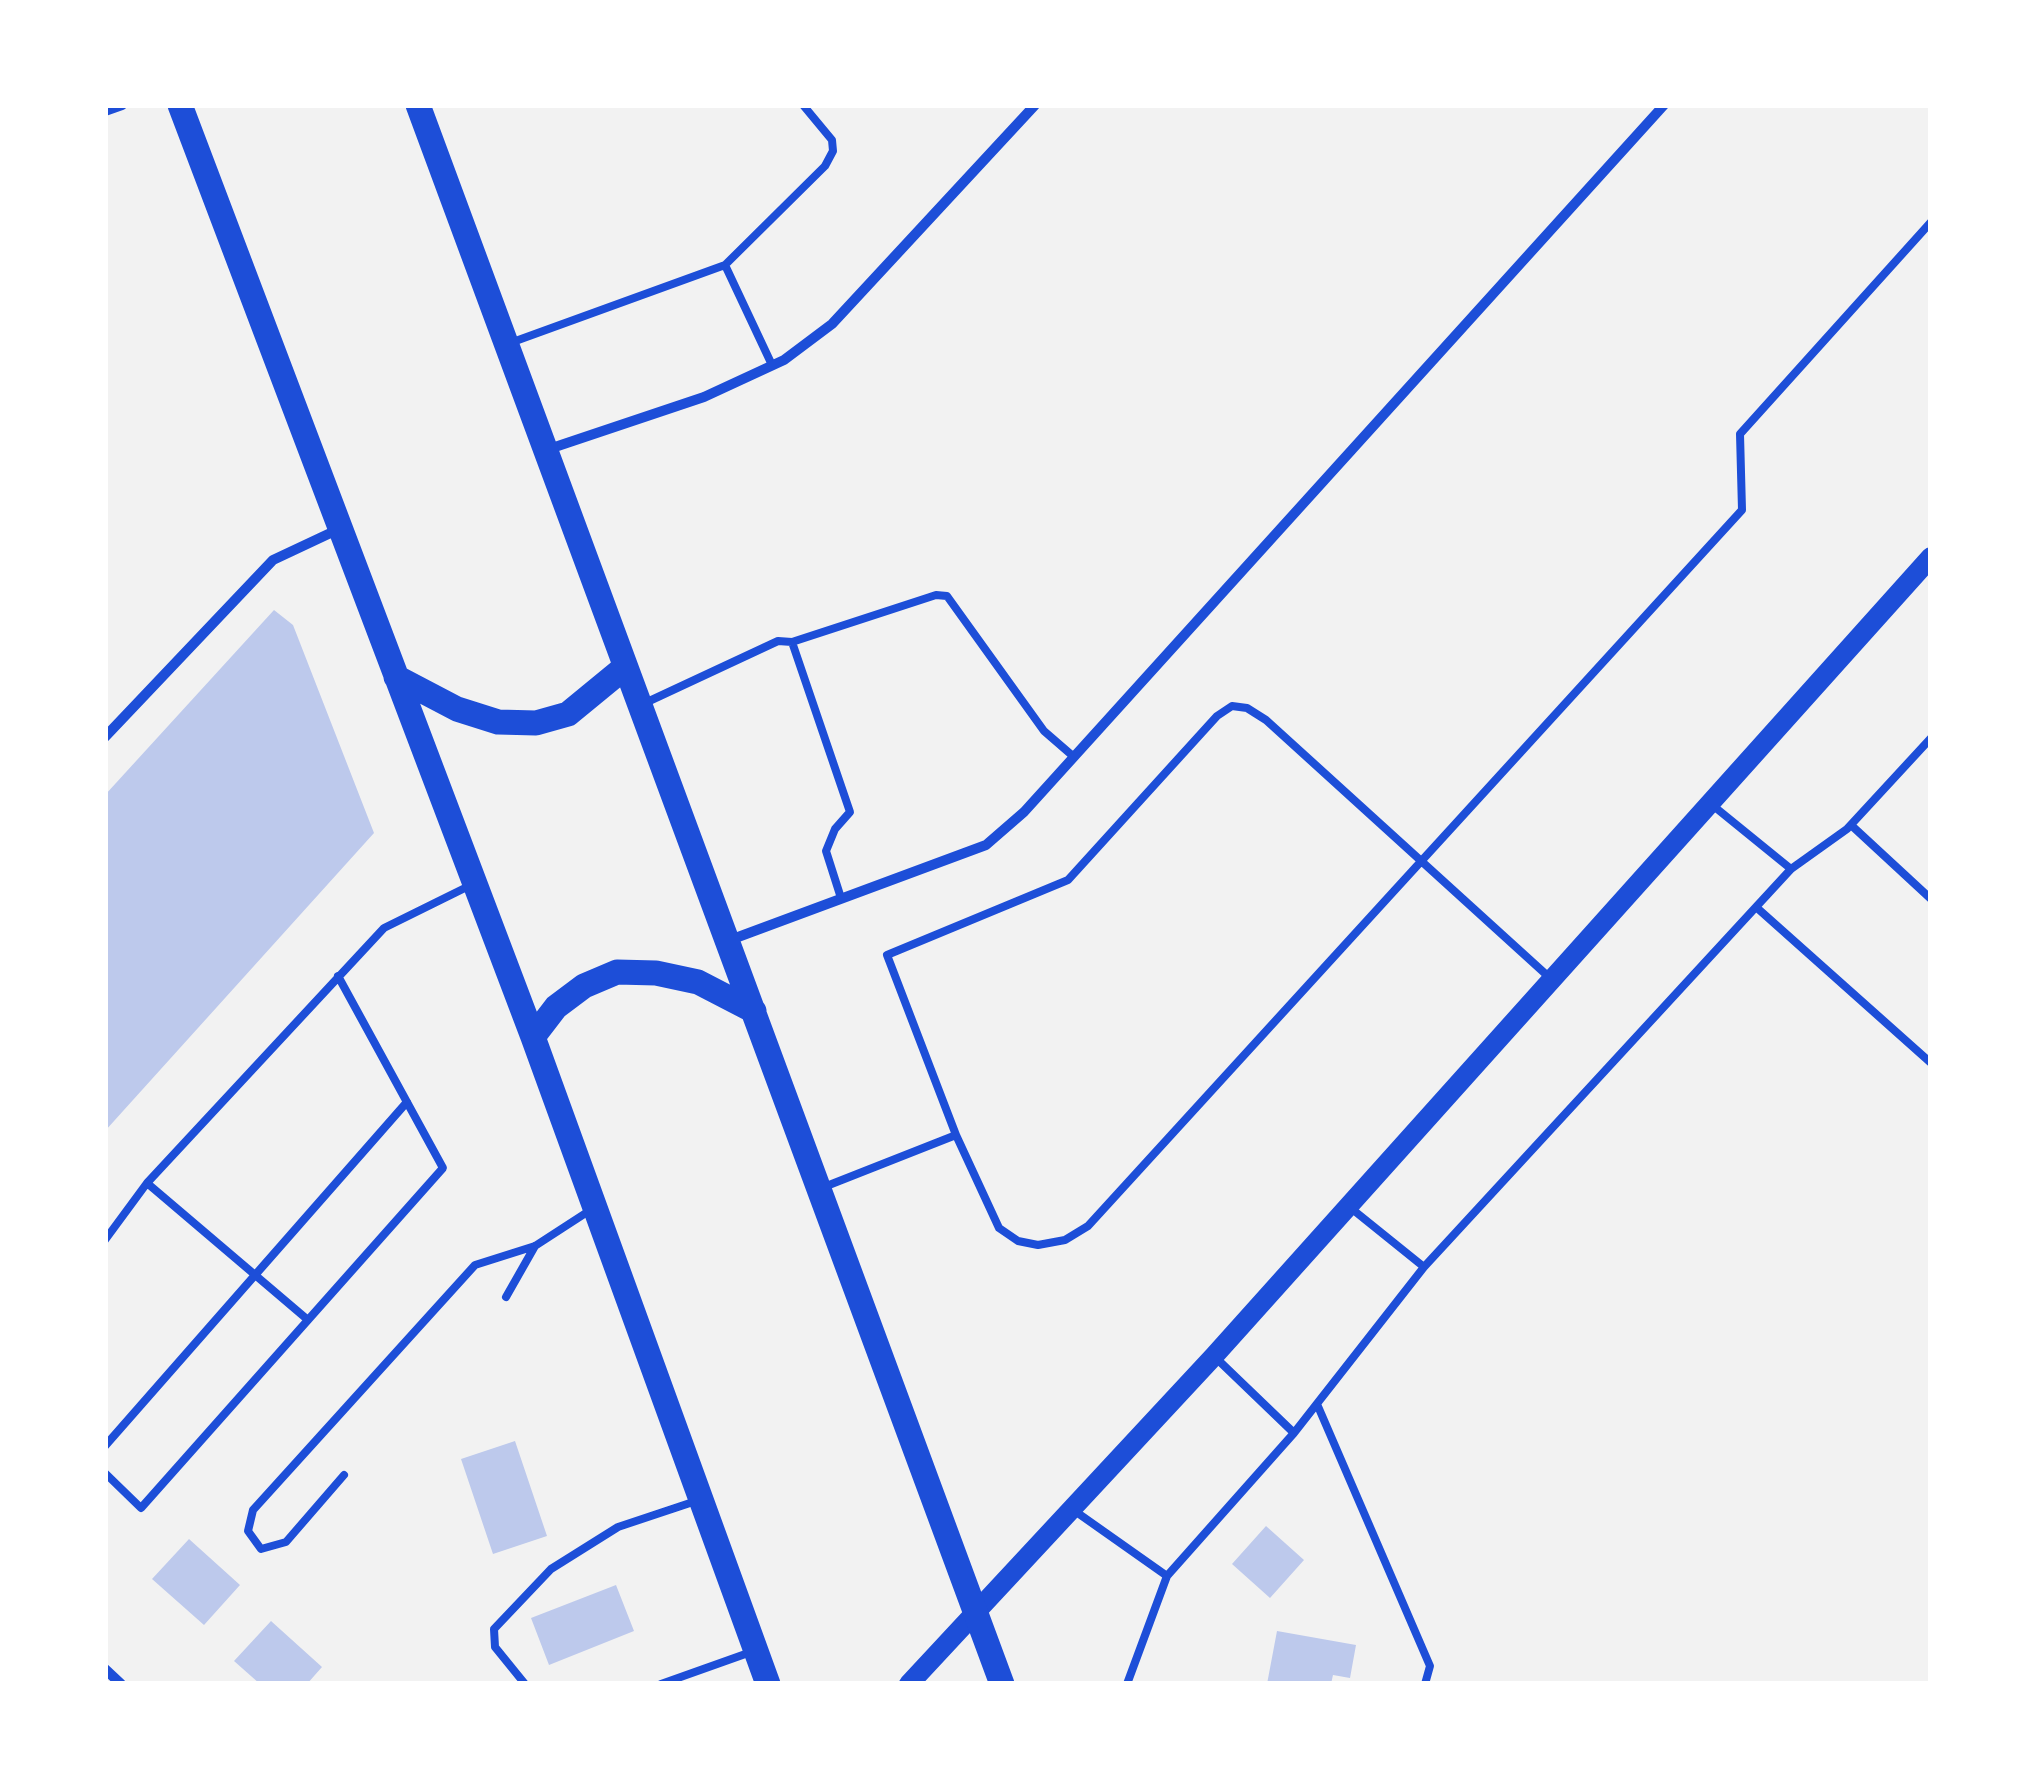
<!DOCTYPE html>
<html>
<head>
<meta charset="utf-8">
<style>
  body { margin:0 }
  #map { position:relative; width:2036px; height:1789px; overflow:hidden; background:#f2f2f2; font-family:"Titillium Web",sans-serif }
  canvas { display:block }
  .frame { position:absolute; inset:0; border:108px solid #fff; pointer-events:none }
</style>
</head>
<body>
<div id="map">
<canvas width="2036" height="1789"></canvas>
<div class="frame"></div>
</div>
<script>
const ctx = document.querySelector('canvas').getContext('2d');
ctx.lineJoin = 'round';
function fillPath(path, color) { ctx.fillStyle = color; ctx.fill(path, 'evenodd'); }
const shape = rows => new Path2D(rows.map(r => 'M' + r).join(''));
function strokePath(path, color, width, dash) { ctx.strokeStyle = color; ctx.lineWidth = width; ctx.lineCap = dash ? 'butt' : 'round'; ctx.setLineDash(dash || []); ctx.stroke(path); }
const building = shape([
  [274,610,293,625,374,833,105,1131,105,795],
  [515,1441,547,1536,493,1554,461,1459],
  [1266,1526,1304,1560,1270,1598,1232,1564],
  [189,1539,240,1585,204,1625,152,1579],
  [616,1585,634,1631,549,1665,531,1618],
  [271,1621,322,1667,307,1684,260,1684,234,1661],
  [1277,1631,1356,1645,1350,1678,1333,1675,1331,1684,1267,1684]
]);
const service = shape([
  [725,265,772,365],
  [510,343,725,265,825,166,833,151,832,140,803,105],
  [792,642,936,595,947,596,1044,731,1074,757],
  [645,703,778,641,792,642,850,812,835,829,826,851,841,898],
  [1851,825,1931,899],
  [1791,869,1847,829,1931,738],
  [1756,907,1931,1063],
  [956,1135,887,955,1068,880,1217,716,1232,706,1247,708,1266,720,1550,978],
  [147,1183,308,1320],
  [824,1187,956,1135,999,1228,1018,1241,1038,1245,1065,1240,1088,1226,1742,510,1740,434,1931,222],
  [1352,1209,1424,1267],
  [105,1240,147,1183,384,928,471,885],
  [506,1297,535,1246],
  [1317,1404,1430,1666,1425,1684],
  [1294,1433,1424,1267,1791,869,1711,804],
  [105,1446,407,1102],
  [105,1473,141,1508,443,1168,338,976],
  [344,1475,286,1542,261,1549,248,1531,253,1510,475,1265,535,1246,592,1209],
  [1072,1509,1167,1576,1294,1433,1216,1358],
  [525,1684,495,1647,494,1629,551,1569,618,1527,696,1501],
  [661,1684,751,1652],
  [1127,1684,1167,1576]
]);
const minor = shape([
  [105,111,122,105],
  [546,450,704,397,784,360,832,324,1035,105],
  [105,737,273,560,339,529],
  [730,940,986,845,1024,812,1664,105],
  [105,1669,121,1684]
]);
const secondary = shape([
  [909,1684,1214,1356,1931,557]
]);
const primary = shape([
  [180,105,533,1037,768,1684],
  [418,105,1002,1684],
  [396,677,457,709,498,722,536,723,568,714,624,668],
  [533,1037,556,1007,584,986,617,972,656,973,698,982,754,1011]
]);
fillPath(building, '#bdc9ec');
strokePath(service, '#1d4ed8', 8);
strokePath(minor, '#1d4ed8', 10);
strokePath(secondary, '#1d4ed8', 20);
strokePath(primary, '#1d4ed8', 25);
</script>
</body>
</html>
